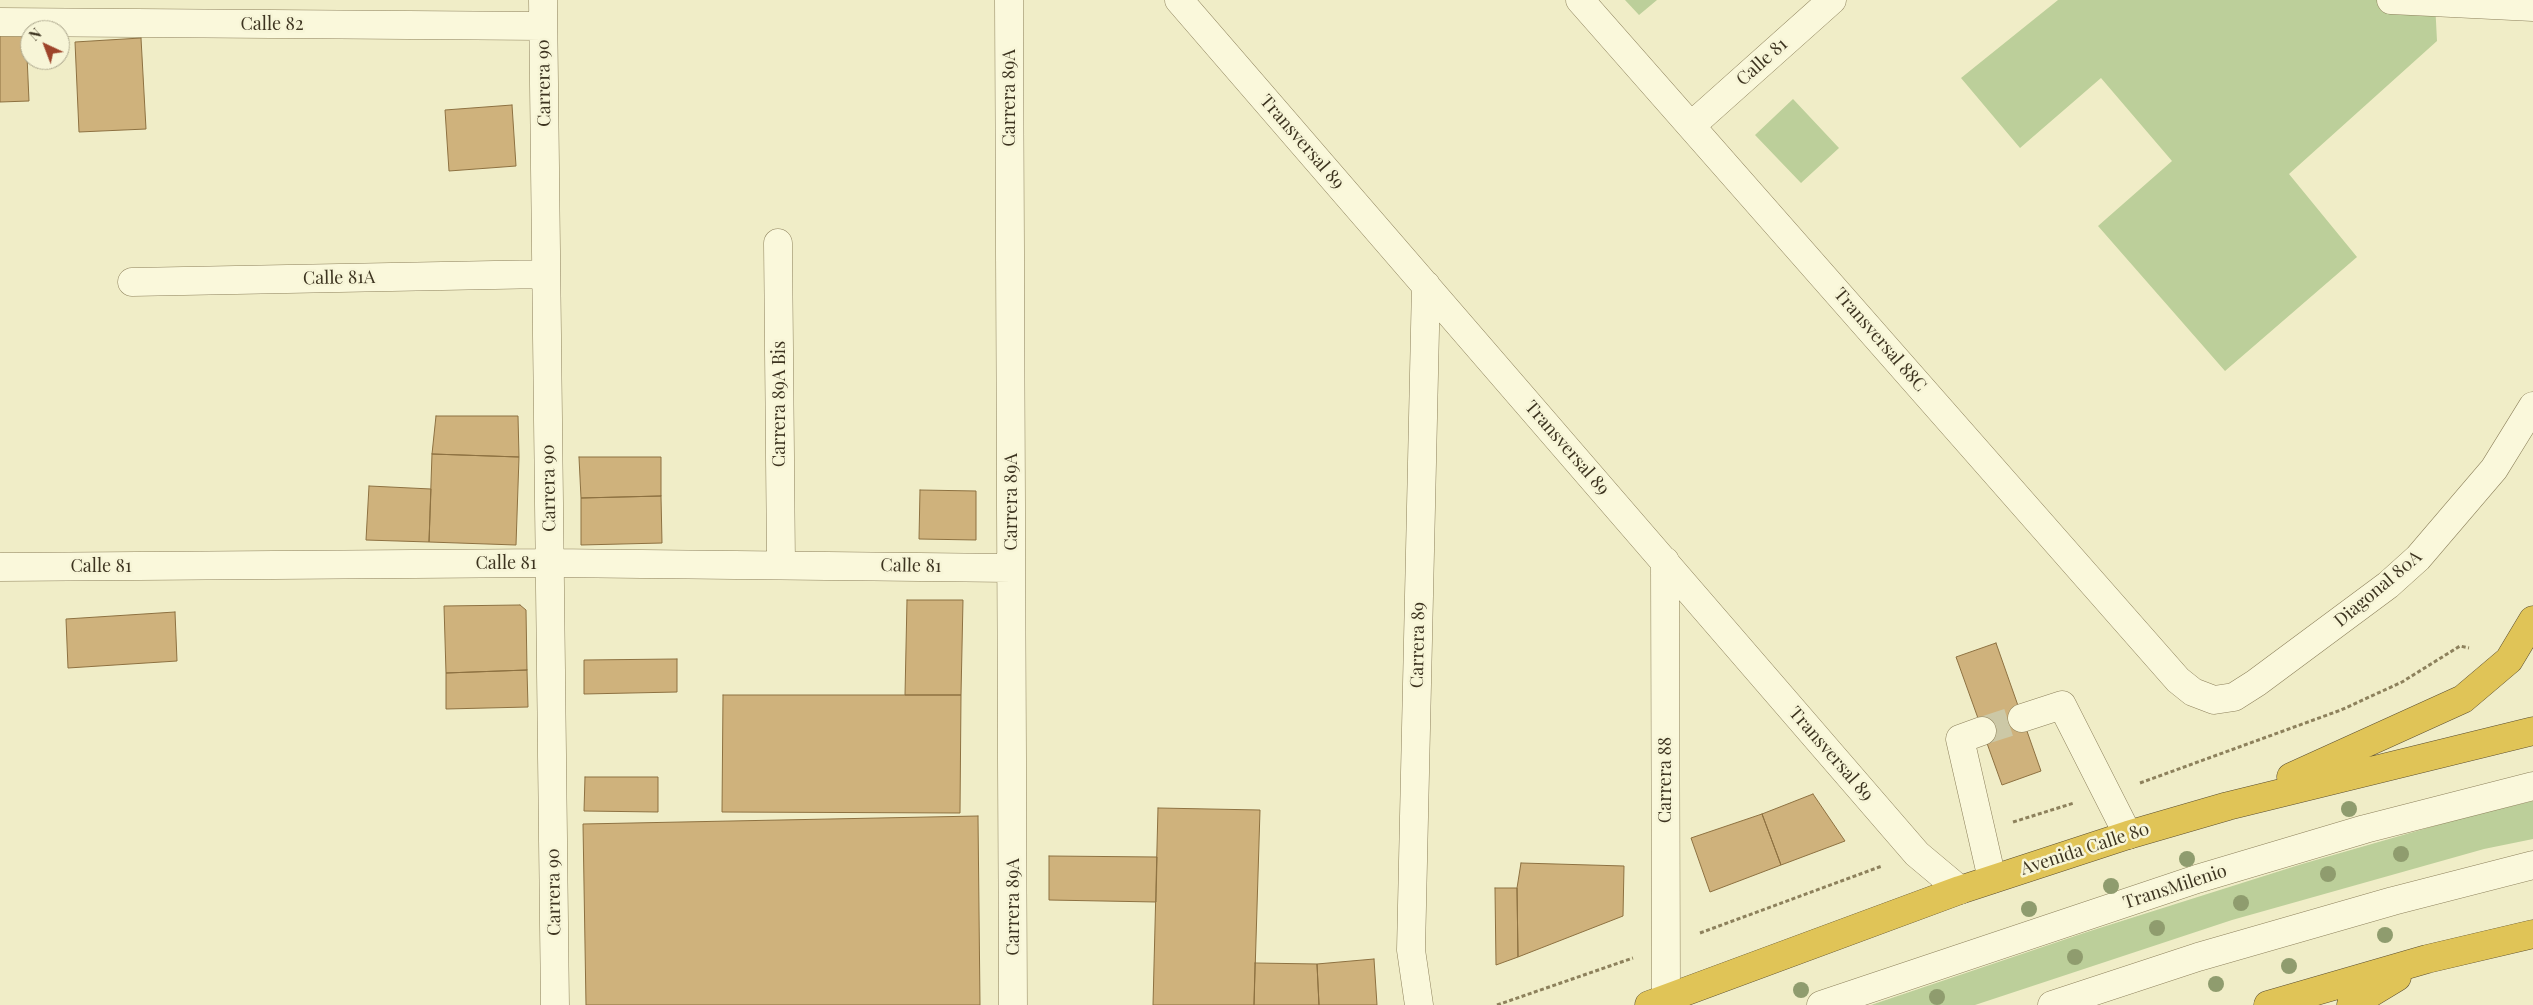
<!DOCTYPE html>
<html>
<head>
<meta charset="utf-8">
<style>
  body { margin:0 }
  #map { position:relative; width:2533px; height:1005px; overflow:hidden; background:#f0edc7; font-family:"Playfair Display",serif }
  canvas { display:block }
  .north { position:absolute; left:20px; top:20px; width:50px; height:50px; box-sizing:border-box; background:#f7f5d7; border:1px solid #ada88e; border-radius:50%; rotate:317deg; font-size:14px; font-weight:700; line-height:20px; text-align:center; color:#3d3420 }
  .north::after { content:''; display:block; margin:auto; width:18px; height:22px; background:#9e442a; clip-path:polygon(50% 0,100% 100%,50% 72%,0 100%) }
</style>
</head>
<body>
<div id="map">
<canvas width="2533" height="1005"></canvas>
<div class="north">N</div>
</div>
<script>
const ctx = document.querySelector('canvas').getContext('2d');
ctx.lineJoin = 'round';
function fillPath(path, color) { ctx.fillStyle = color; ctx.fill(path, 'evenodd'); }
const shape = rows => new Path2D(rows.map(r => 'M' + r).join(''));
function strokePath(path, color, width, dash) { ctx.strokeStyle = color; ctx.lineWidth = width; ctx.lineCap = dash ? 'butt' : 'round'; ctx.setLineDash(dash || []); ctx.stroke(path); }
function drawText(font, color, halo, rows, align = 'center') {
  ctx.font = font + ' "Playfair Display",serif'; ctx.lineWidth = 5; ctx.setLineDash([]); ctx.textBaseline = 'middle'; ctx.strokeStyle = halo; ctx.fillStyle = color; for (const [text, x, y, turn = 0] of rows) {
    ctx.save(); ctx.translate(x, y); ctx.rotate((+turn || 0) * Math.PI / 180); ctx.textAlign = isNaN(turn) ? turn : align; if (halo) ctx.strokeText(text, 0, 0); ctx.fillText(text, 0, 0); ctx.restore();
  }
}
const green = shape([
  [1625,0,1657,0,1639,15],
  [2058,0,2391,0,2435,2,2437,41,2289,174,2357,257,2225,371,2098,226,2172,161,2101,78,2020,148,1961,78],
  [1793,99,1839,148,1801,183,1755,135],
  [2533,801,2533,839,2484,849,2232,920,1975,1005,1871,1005,2087,932,2302,864,2469,816]
]);
const building = shape([
  [26,33,29,101,0,102,0,34,26,33],
  [141,38,146,129,79,132,75,42,141,38],
  [512,105,516,166,449,171,445,110,512,105],
  [436,416,518,416,519,457,432,454,436,416],
  [432,454,519,457,516,545,429,542,432,454],
  [579,457,661,457,661,496,581,498,579,457],
  [369,486,431,489,429,542,366,540,369,486],
  [920,490,976,491,976,540,919,539,920,490],
  [661,496,662,543,581,545,581,498,661,496],
  [907,600,963,600,961,695,905,695,907,600],
  [520,605,526,610,527,670,446,673,444,606,520,605],
  [175,612,177,661,68,668,66,619,175,612],
  [1996,643,2041,771,2002,785,1956,657,1996,643],
  [677,659,677,692,584,694,584,660,677,659],
  [527,670,528,707,446,709,446,673,527,670],
  [723,695,961,695,960,813,722,812,723,695],
  [585,777,658,777,658,812,584,811,585,777],
  [1813,794,1845,841,1781,865,1762,814,1813,794],
  [1158,808,1260,810,1254,1005,1153,1005,1158,808],
  [1762,814,1781,865,1710,892,1691,838,1762,814],
  [978,816,980,1005,586,1005,583,824,978,816],
  [1049,856,1157,857,1156,902,1049,900,1049,856],
  [1521,863,1624,866,1623,916,1518,957,1517,888,1521,863],
  [1495,888,1517,888,1518,957,1496,965,1495,888],
  [1374,959,1377,1005,1319,1005,1317,964,1374,959],
  [1255,963,1317,964,1319,1005,1254,1005,1255,963]
]);
const minorTunnel = shape([
  [1982,731,2022,718]
]);
const path = shape([
  [2140,783,2341,710,2402,682,2460,646,2469,648],
  [2013,822,2074,803],
  [1700,933,1882,866],
  [1497,1005,1633,958]
]);
const minor = shape([
  [543,0,555,1005],
  [1009,0,1013,1005],
  [1179,0,1917,854,1960,890],
  [1580,0,2178,680,2193,692,2214,700,2234,697,2256,683,2388,585,2418,558,2494,469,2533,406],
  [2391,0,2533,7],
  [0,22,543,26],
  [1692,125,1832,0],
  [778,243,781,564],
  [132,282,546,274],
  [1665,561,1666,999],
  [0,567,550,563,1011,568],
  [2022,718,2062,705,2128,835],
  [1982,731,1960,739,1992,879],
  [1419,1005,1411,950,1426,285],
  [1821,1005,2197,879,2365,829,2533,786],
  [2052,1005,2198,957,2393,901,2533,865]
]);
const highway = shape([
  [2291,777,2463,699,2509,660,2533,620],
  [1649,1005,1960,890,2128,835,2228,806,2533,731],
  [2268,1005,2427,959,2533,934],
  [2351,1005,2397,977]
]);
const trees = [
  [2349,809],
  [2401,854],
  [2187,859],
  [2328,874],
  [2111,886],
  [2241,903],
  [2029,909],
  [2157,928],
  [2385,935],
  [2075,957],
  [2289,966],
  [2216,984],
  [1801,990],
  [1937,997]
];
const streetNames = [
  ["Calle 82",272,24],
  ["Calle 81",1762,62,-42],
  ["Carrera 90",544,83,-91],
  ["Carrera 89A",1009,98,-90],
  ["Transversal 89",1302,142,49],
  ["Calle 81A",339,278,-1],
  ["Transversal 88C",1880,340,49],
  ["Carrera 89A Bis",779,404,-90],
  ["Transversal 89",1567,448,49],
  ["Carrera 90",549,488,-91],
  ["Carrera 89A",1011,502,-90],
  ["Calle 81",506,563],
  ["Calle 81",101,566],
  ["Calle 81",911,566,1],
  ["Diagonal 80A",2378,589,-40],
  ["Carrera 89",1418,645,-89],
  ["Transversal 89",1831,754,49],
  ["Carrera 88",1665,780,-90],
  ["Avenida Calle 80",2085,849,-18],
  ["TransMilenio",2175,887,-18],
  ["Carrera 90",554,892,-91],
  ["Carrera 89A",1013,907,-90]
];
fillPath(green, '#bccf9a');
fillPath(building, '#cfb27c');
strokePath(building, '#8d7141', 1);
strokePath(minorTunnel, '#ccc8a6', 28, [28, 14]);
strokePath(minor, '#8d815c', 29);
strokePath(highway, '#5b4e30', 29);
strokePath(path, '#8d815c', 3, [4, 2.5]);
strokePath(minor, '#faf8db', 28);
strokePath(highway, '#e0c457', 28);
ctx.fillStyle = '#8f9c6e';
for (const [x, y] of trees) { ctx.beginPath(); ctx.arc(x, y, 8, 0, 2 * Math.PI); ctx.fill(); }
drawText('18px', '#3d3420', '#f7f5d7', streetNames);
</script>
</body>
</html>
